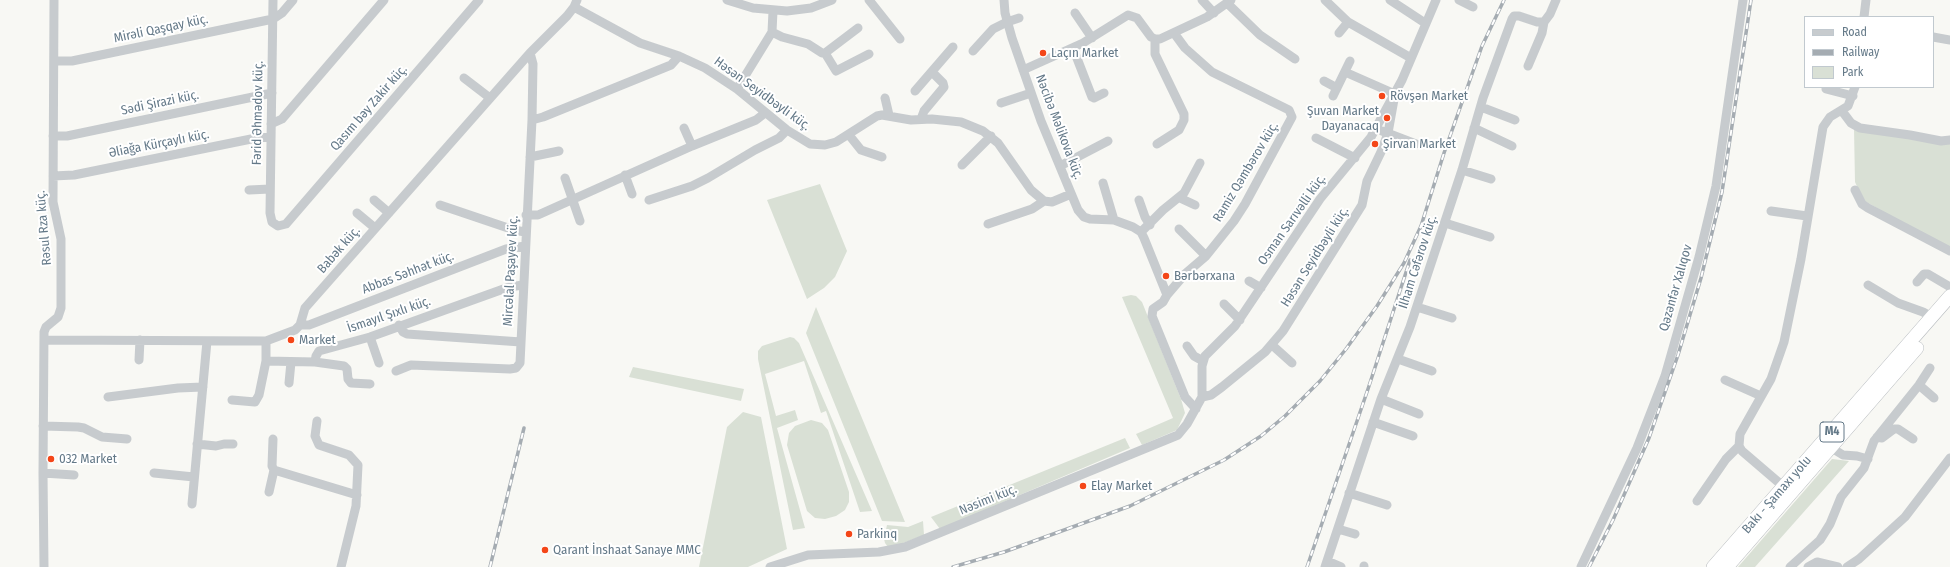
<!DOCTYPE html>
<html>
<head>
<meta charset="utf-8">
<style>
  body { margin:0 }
  #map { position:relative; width:1950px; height:567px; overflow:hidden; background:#f8f8f4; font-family:"Fira Sans Condensed",sans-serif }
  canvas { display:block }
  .legend { position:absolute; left:1804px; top:16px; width:130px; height:72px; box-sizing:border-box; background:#fff; border:1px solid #c1c9cf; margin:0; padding:5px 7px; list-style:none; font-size:12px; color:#647988 }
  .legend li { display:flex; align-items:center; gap:8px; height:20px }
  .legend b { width:20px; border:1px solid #c1c9cf }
</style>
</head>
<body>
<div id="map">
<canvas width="1950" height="567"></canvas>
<ul class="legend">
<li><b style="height:5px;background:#c7cbce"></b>Road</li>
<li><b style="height:5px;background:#a5acb2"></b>Railway</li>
<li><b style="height:11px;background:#d9e0d5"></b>Park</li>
</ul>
</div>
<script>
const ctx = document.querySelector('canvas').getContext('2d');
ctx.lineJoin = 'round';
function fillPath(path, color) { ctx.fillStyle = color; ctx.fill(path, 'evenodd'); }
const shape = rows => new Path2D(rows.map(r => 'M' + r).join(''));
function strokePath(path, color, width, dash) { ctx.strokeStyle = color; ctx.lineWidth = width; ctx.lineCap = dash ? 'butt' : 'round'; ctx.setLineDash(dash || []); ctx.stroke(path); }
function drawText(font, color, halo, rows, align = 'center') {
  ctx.font = font + ' "Fira Sans Condensed",sans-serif'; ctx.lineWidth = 4; ctx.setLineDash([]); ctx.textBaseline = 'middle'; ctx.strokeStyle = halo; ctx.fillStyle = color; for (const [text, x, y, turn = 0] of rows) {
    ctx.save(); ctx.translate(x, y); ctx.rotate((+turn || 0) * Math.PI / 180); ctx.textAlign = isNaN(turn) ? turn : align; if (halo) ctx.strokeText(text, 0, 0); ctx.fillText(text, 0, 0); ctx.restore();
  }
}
const green = shape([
  [1854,129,1950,143,1950,246,1948,249,1863,200,1855,182],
  [820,184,847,251,835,277,824,288,807,299,767,200],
  [1131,295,1136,296,1142,302,1181,399,1185,413,1177,430,1142,445,1136,434,1173,418,1122,297],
  [816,307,905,522,882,521,806,333],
  [790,337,794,338,799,343,872,511,860,512,826,411,821,413,804,361,765,374,776,416,795,410,798,420,777,428,805,528,793,530,758,359,758,351,762,346],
  [633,367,744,389,741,401,629,377],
  [743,412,761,417,787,549,748,567,699,567,727,427],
  [811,420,822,423,828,430,849,492,849,502,845,510,836,516,825,519,815,518,807,511,787,445,789,433,795,426],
  [1125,438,1130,448,940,529,931,517],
  [1832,459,1849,461,1755,567,1738,567],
  [923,521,924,535,893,547,888,547,885,543,884,539,887,525,908,527]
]);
const minor = shape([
  [273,0,270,213,272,222,278,226,286,224,479,0],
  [727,0,753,8,787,11,811,8,832,0],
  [869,0,900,39],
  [1004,0,1005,13,1012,38,1041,121,1078,210,1084,217,1090,219,1114,220,1133,227,1141,232,1144,238,1167,295,1163,302,1153,309,1152,316,1185,397,1196,409],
  [1202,0,1214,13],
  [1325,0,1348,22,1411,58],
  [1390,0,1425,23],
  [1459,0,1473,7],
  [1227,3,1260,35,1295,59],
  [574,7,640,43,679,56,705,68,737,89,787,130,810,144,825,145,836,142,877,116,882,115,911,120,932,119,961,122,983,131,998,143,1031,190,1044,201,1052,202,1071,194],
  [773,11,772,32,782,37,808,44,822,53,825,53,858,28],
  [1075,13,1092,38],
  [1864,17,1866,0],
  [1339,33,1348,22],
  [1933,37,1950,40],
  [1155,39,1155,54,1184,114,1184,120,1179,130,1157,144],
  [1073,48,1092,97,1094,98,1104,93],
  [973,51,993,29,1007,22,1019,18],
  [825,53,836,71,869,54],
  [54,61,72,61,273,19,282,13,293,0],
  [1528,66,1542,33,1544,22],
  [1023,70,1083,43,1128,15,1137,18,1151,37,1155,39,1160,39,1207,17,1231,0],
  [464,78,490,98],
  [1324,81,1337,88],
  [737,89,772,32],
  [1826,89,1853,96],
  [915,91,953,47],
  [1333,96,1350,61],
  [885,98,889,115],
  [1001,103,1031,93],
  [1481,107,1515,120],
  [1842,111,1851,123,1860,128,1910,135,1941,141,1950,140],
  [921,119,924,111,944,87,943,83,932,72],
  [532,120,543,117,671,65,679,56],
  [271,124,282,119,384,0],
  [684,128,692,146],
  [1474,128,1512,146],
  [1382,131,1416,144],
  [849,135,861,150,882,157],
  [53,136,67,136,272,93],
  [1316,138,1355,158],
  [530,157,559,151],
  [962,165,991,136],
  [1060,166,1108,141],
  [1462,170,1491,179],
  [625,175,632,194],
  [53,176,74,175,256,138,271,137],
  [565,178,580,221],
  [1103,183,1114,220],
  [249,190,270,189],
  [1855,190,1862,204,1868,208,1950,251],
  [1180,198,1195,205],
  [374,200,389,213],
  [649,200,692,186,708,178,755,150,779,138,787,130],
  [1139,200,1145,217,1150,225],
  [440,205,514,230,525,232],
  [1771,211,1807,216],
  [357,213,375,228],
  [526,215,538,215,692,146,756,120,765,113],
  [1445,223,1490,237],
  [988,224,1032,209,1044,201],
  [1179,229,1206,256],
  [1141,232,1163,210,1184,193,1200,163],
  [1249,281,1261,288],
  [1917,282,1924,274,1928,274,1950,287],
  [1868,285,1898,303,1923,312,1932,317],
  [1167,295,1185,274,1206,256,1234,221,1245,204,1292,117,1289,110,1212,72,1185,48,1174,33],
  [1224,304,1240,320],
  [1417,307,1452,318],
  [300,325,309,325,506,249,525,246],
  [399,325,403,332,407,334,521,342],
  [370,337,379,363],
  [44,340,266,341,295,330,300,325,305,308,530,53,567,16,574,7,577,0],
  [266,341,266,361,315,362,316,356,319,351,370,337,509,287,523,285],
  [1272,345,1292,363],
  [1187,346,1194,356,1203,361],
  [1398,359,1432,371],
  [139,360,140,340],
  [315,362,344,366,347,369,348,379,351,383,370,384],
  [396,371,411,365,510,369,516,368,520,363,532,120,533,64,530,53],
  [1725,380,1761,396],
  [289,383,291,362],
  [1919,385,1934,398],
  [108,397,178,388,203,387],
  [1202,397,1211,395,1222,387,1265,352,1283,331,1362,205,1367,181,1381,152,1388,133,1395,94,1345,72],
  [1381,399,1419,414],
  [232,400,255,402,259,395,266,361],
  [317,421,315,436,319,445,349,455,358,465,356,506,341,567],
  [1373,422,1413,436],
  [43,426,78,427,84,428,102,437,127,439],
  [1877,437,1882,438,1894,429,1898,429,1913,439],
  [273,439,272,466,274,470,357,495],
  [197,444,216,446,224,444,233,444],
  [1830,447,1843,455,1857,456,1868,459],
  [43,473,74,475],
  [154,473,194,477],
  [1784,487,1742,451,1739,446,1740,434,1771,379,1784,342,1801,259,1823,127,1830,117,1848,106,1855,87],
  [269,492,274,470],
  [1349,493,1387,505],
  [1697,501,1726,459,1739,446],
  [192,504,207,341],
  [1338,529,1355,534],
  [1327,561,1341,567],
  [44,567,43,473,44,332,46,327,58,317,61,308,61,239,53,202,54,0],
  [770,567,808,555,879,552,905,547,1178,435,1187,424,1202,397,1202,366,1205,356,1235,326,1320,199,1371,137,1402,80,1436,0],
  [1325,567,1381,399,1410,327,1462,170,1483,98,1512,19,1514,16,1519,16,1537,22,1544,22,1550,14,1556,0],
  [1364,567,1364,566],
  [1581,567,1637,448,1665,376,1699,257,1716,186,1743,0],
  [1790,567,1820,540,1830,524,1841,497,1864,468,1874,441,1919,385,1930,368],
  [1808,567,1817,562,1838,567],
  [1847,567,1859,559,1905,517,1950,458]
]);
const highway = shape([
  [1713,567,1950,296],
  [1727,567,1917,348]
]);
const rail = shape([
  [490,567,524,428],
  [953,567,1004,552,1130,506,1224,460,1261,436,1285,416,1320,381,1346,349,1377,306,1404,263,1421,226,1444,153,1482,46,1504,0],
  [1307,567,1368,389,1410,260],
  [1589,567,1613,520,1649,438,1678,355,1701,278,1722,192,1751,0]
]);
const markers = [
  [1043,53,4,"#f44618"],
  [1382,96,4,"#f44618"],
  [1387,118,4,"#f44618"],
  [1375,144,4,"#f44618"],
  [1166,276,4,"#f44618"],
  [291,340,4,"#f44618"],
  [51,459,4,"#f44618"],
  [1083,486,4,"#f44618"],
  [849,534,4,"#f44618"],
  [545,550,4,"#f44618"]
];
const shields = [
  [1832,432,24]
];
const shieldNames = [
  ["M4",1832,432]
];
const streetNames = [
  ["Mirəli Qaşqay küç.",161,29,-12],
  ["Həsən Seyidbəyli küç.",762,94,36],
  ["Sədi Şirazi küç.",160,103,-12],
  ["Qasım bəy Zakir küç.",369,108,-49],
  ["Fərid Əhmədov küç.",258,113,-89],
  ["Nəcibə Məlikova küç.",1059,127,69],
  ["Əliağa Kürçaylı küç.",159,144,-11],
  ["Ramiz Qəmbərov küç.",1246,172,-59],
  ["Osman Sarıvəlli küç.",1292,220,-55],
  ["Rəsul Rza küç.",44,228,-95],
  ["Babək küç.",339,250,-49],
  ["Həsən Seyidbəyli küç.",1315,257,-58],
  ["İlham Cəfərov küç.",1418,262,-72],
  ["Mircəlal Paşayev küç.",511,271,-87],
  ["Abbas Səhhət küç.",408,273,-21],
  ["Qəzənfər Xalıqov",1676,288,-74],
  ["İsmayıl Şıxlı küç.",389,315,-19],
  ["Bakı - Şamaxı yolu",1777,495,-49],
  ["Nəsimi küç.",988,500,-22]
];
const poiNames = [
  ["Laçın Market",1051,53],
  ["Rövşən Market",1390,96],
  ["Şuvan Market",1379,111,"right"],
  ["Dayanacaq",1379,126,"right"],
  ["Şirvan Market",1383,144],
  ["Bərbərxana",1174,276],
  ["Market",299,340],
  ["032 Market",59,459],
  ["Elay Market",1091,486],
  ["Parkinq",857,534],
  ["Qarant İnshaat Sanaye MMC",553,550]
];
fillPath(green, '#d9e0d5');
strokePath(highway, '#b9bdc0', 14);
strokePath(minor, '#c7cbce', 9);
strokePath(highway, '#fff', 13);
strokePath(rail, '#a5acb2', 3.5);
strokePath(rail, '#fff', 2, [6]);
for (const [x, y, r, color] of markers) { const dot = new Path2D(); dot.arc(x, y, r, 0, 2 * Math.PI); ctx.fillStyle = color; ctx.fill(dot); strokePath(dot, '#fff', 1.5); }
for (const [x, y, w] of shields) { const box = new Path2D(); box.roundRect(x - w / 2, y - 10, w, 20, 3); ctx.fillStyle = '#fff'; ctx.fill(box); strokePath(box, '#647988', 1); }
drawText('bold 12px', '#647988', null, shieldNames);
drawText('13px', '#647988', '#fff', streetNames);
drawText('13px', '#647988', '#fff', poiNames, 'left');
</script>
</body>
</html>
